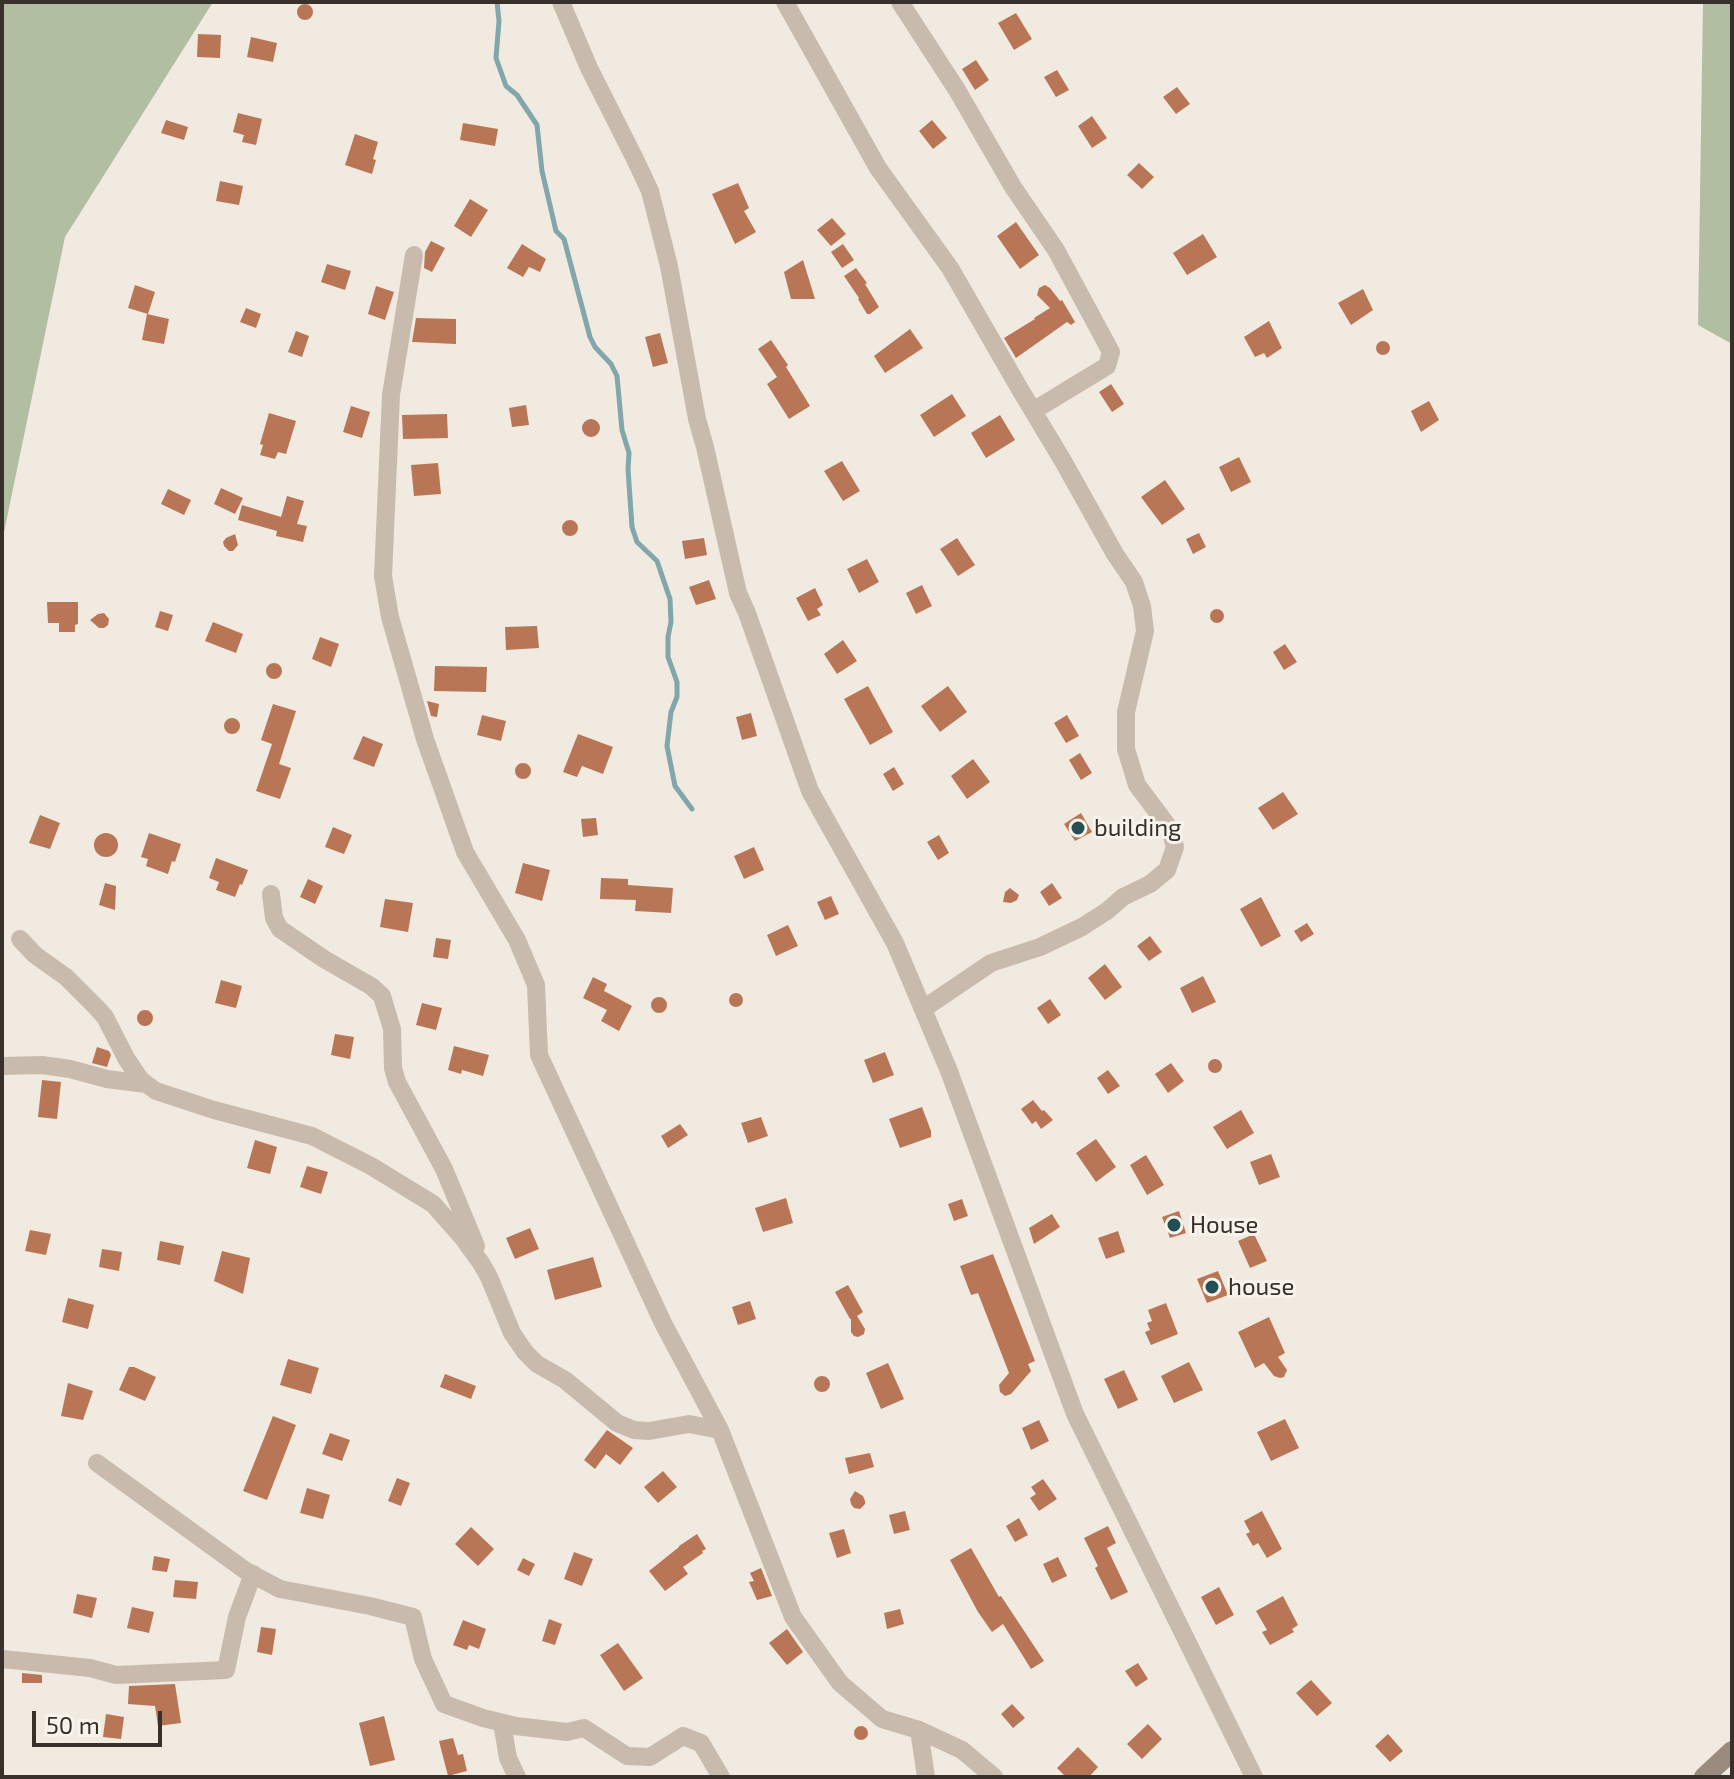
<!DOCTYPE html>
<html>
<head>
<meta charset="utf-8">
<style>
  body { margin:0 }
  #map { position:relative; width:1734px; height:1779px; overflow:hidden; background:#f0eae0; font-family:"Exo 2",sans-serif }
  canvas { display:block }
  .frame { position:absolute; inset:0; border:4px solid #37302b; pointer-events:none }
  .scale { position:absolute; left:32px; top:1711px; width:130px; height:36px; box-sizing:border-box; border:4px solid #37302b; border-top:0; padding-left:10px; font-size:24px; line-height:28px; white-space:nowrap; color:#37302b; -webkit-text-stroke:6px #f8f4ec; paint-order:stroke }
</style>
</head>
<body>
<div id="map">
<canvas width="1734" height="1779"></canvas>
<div class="frame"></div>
<div class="scale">50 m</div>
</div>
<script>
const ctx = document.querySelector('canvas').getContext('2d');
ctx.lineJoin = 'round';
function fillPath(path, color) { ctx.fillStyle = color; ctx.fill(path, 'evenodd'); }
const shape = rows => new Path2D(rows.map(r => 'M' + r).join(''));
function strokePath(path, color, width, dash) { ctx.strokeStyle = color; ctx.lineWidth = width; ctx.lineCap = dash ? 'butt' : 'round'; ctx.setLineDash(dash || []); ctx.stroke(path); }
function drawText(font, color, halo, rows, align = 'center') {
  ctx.font = font + ' "Exo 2",sans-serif'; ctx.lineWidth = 6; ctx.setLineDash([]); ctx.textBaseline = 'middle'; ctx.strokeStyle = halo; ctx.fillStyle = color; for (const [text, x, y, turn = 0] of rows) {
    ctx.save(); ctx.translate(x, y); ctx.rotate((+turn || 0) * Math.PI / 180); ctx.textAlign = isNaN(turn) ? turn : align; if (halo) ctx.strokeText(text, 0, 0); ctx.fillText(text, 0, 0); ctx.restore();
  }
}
const green = shape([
  [2,2,213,2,65,237,2,542],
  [1703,2,1732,2,1732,344,1698,325]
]);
const stream = shape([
  [497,2,499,21,496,58,506,86,517,95,537,125,542,171,556,231,564,239,590,337,595,347,611,364,617,376,622,430,629,453,628,469,632,527,637,542,657,561,670,599,671,622,668,637,668,657,677,682,677,697,671,712,667,746,675,786,692,809]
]);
const building = shape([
  '297 12a8 8 0 1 1 16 0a8 8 0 1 1-16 0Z',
  [1016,13,1032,39,1014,50,998,23],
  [198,34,221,35,220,58,197,57],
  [251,37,277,43,273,62,247,57],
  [976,60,989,80,975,90,962,69],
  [1057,70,1069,90,1056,97,1044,77],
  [1177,87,1190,104,1176,114,1163,97],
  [238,113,262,119,256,145,242,142,244,135,233,132],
  [1092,116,1107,138,1092,148,1078,126],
  [166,120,188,127,184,140,161,133],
  [932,120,947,138,933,149,919,131],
  [463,123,498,129,495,146,460,140],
  [355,134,378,142,373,159,376,160,372,174,345,165],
  [1139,163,1154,177,1142,189,1127,175],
  [220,181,243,186,239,205,216,201],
  [738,183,749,208,744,211,756,232,735,244,712,194],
  [470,199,488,210,471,237,454,226],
  [832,218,846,234,831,246,817,230],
  [1016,222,1039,255,1020,269,997,236],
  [1203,234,1217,257,1187,275,1173,253],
  [431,241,445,248,432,272,424,268,425,252],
  [522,244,546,259,540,272,529,267,523,277,507,268],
  [843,244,854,260,842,268,831,252],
  [803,260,815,299,791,299,784,272],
  [327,264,351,271,345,290,321,282],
  [856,268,867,283,865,284,879,307,870,314,867,314,858,299,859,298,844,276],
  [135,285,155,292,148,314,128,308],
  [1045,285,1050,288,1060,301,1062,300,1075,322,1071,325,1067,322,1016,358,1004,338,1035,319,1034,318,1050,308,1037,295,1039,288],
  [376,286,394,292,385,320,368,314],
  [1363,289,1373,310,1351,325,1338,303],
  [246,308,261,314,256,328,240,322],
  [147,314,169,319,164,344,142,340],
  [416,318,456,319,456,344,412,342],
  [1269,321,1282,348,1267,358,1264,353,1255,357,1244,337],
  [910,329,923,348,885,373,874,356],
  [296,331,309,336,302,357,288,352],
  [660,333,668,363,653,367,645,337],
  [771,340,788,365,786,367,810,406,789,419,767,384,777,377,758,349],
  '1376 348a7 7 0 1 1 14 0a7 7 0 1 1-14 0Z',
  [1111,384,1124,404,1112,412,1099,392],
  [952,394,966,416,934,437,920,415],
  [1429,401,1439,420,1421,432,1411,411],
  [526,405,529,425,512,427,509,408],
  [351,406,370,412,362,438,343,432],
  [269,413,296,421,286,454,278,452,275,459,260,455,263,445,260,444],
  [447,414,448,438,403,439,402,415],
  [1000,415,1015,440,986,458,971,433],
  '582 428a9 9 0 1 1 18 0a9 9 0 1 1-18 0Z',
  [1239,457,1251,482,1231,492,1219,467],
  [842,461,860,491,843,501,824,471],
  [438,463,441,494,414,496,411,465],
  [1165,480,1185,509,1162,525,1141,497],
  [221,488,243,498,235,514,214,504],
  [168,489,191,500,184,515,161,504],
  [287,496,304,501,297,524,307,526,303,542,276,536,277,531,238,520,242,505,281,517],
  '562 528a8 8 0 1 1 16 0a8 8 0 1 1-16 0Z',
  [1199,533,1206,547,1193,554,1186,539],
  [235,534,238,545,233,551,229,551,224,546,223,542,226,538],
  [704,538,707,555,685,559,682,541],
  [957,538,975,565,958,576,940,549],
  [867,559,879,582,859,593,847,569],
  [709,580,716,599,696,605,689,587],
  [922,585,932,606,916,614,906,593],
  [815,588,823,605,817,609,821,615,808,621,796,598],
  [47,602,78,602,78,624,75,625,75,632,59,632,59,623,48,623],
  '1210 616a7 7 0 1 1 14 0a7 7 0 1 1-14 0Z',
  [160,611,173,615,168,631,155,627],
  [104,613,109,619,108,625,104,628,99,628,90,620,98,614],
  [213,622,243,634,236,653,205,641],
  [537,626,539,648,506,650,505,627],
  [320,637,339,644,331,667,312,659],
  [843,640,857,661,837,674,824,654],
  [1285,644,1297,662,1284,670,1273,652],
  '266 671a8 8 0 1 1 16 0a8 8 0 1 1-16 0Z',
  [435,666,487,667,486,692,434,691],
  [868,686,893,732,870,745,844,699],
  [948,686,967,712,940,732,921,706],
  [427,701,439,704,437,717,431,716],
  [273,704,296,711,279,764,291,768,280,799,256,791,272,744,261,740],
  [751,713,757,736,742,740,736,717],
  [482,715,506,721,501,741,477,735],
  [1067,715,1079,736,1066,743,1054,723],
  '224 726a8 8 0 1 1 16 0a8 8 0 1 1-16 0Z',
  [578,734,613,747,603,774,582,766,577,777,563,772],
  [363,736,383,744,374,767,353,759],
  [1080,753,1092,773,1081,780,1069,760],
  [973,759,990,782,967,799,951,776],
  '515 771a8 8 0 1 1 16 0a8 8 0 1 1-16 0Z',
  [894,767,904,784,893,791,883,774],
  [1283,792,1298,814,1273,830,1258,808],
  [1081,813,1092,832,1075,841,1064,824],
  [40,815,60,823,50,849,29,843],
  [596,818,598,835,583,837,581,819],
  [333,827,352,835,344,854,325,847],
  [149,833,181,844,175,862,172,861,168,874,146,866,148,859,141,857],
  '94 845a12 12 0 1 1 24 0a12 12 0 1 1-24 0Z',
  [939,835,949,853,938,860,927,842],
  [754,847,764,870,744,879,734,856],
  [216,858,248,870,242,885,240,884,235,897,216,890,219,882,209,878],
  [523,863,550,870,542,901,515,893],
  [601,878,628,879,628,885,673,888,671,913,635,911,636,900,600,899],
  [308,879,323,886,315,904,300,897],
  [105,883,116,886,115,910,99,905],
  [1052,883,1062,898,1049,906,1040,892],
  [1010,888,1019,895,1017,900,1011,903,1003,902,1005,892],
  [831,896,839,914,825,920,817,902],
  [1261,897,1281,936,1261,947,1240,909],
  [385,899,413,903,408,932,380,927],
  [1307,923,1314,934,1301,942,1294,931],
  [788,925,798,946,776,956,767,935],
  [1150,936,1162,952,1149,961,1137,946],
  [436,938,451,940,448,959,433,957],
  [1105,964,1122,987,1105,1000,1088,978],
  [1203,976,1216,1002,1192,1013,1180,988],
  [593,977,607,984,604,991,632,1006,619,1031,601,1021,607,1010,583,998],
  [221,980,242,986,236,1008,215,1003],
  '729 1000a7 7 0 1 1 14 0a7 7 0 1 1-14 0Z',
  '651 1005a8 8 0 1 1 16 0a8 8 0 1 1-16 0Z',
  [1050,999,1061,1015,1048,1024,1037,1008],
  [422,1003,442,1008,436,1030,416,1025],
  '137 1018a8 8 0 1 1 16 0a8 8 0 1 1-16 0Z',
  [335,1034,354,1037,350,1059,331,1055],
  [454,1046,489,1055,483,1076,462,1070,461,1074,448,1070],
  [97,1047,109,1051,111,1055,107,1067,92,1063],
  [885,1052,894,1075,873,1083,864,1060],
  '1208 1066a7 7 0 1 1 14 0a7 7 0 1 1-14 0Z',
  [1171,1063,1184,1081,1168,1093,1155,1074],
  [1108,1070,1120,1086,1108,1094,1097,1078],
  [42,1080,61,1082,57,1119,38,1117],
  [1033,1100,1042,1111,1044,1110,1053,1120,1041,1129,1036,1121,1032,1124,1021,1109],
  [922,1107,931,1131,931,1137,900,1148,889,1119],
  [1241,1110,1254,1133,1227,1149,1213,1127],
  [761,1117,768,1136,748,1143,741,1123],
  [680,1124,688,1135,668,1148,661,1136],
  [1096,1139,1116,1167,1096,1182,1076,1153],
  [255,1140,277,1147,270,1174,247,1168],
  [1271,1154,1280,1177,1259,1185,1250,1162],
  [1146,1155,1164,1185,1147,1195,1130,1165],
  [307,1166,328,1172,321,1194,300,1187],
  [786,1198,793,1223,763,1232,755,1208],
  [962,1199,968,1216,954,1221,948,1204],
  [1179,1211,1186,1233,1170,1238,1162,1217],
  [1052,1214,1060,1227,1034,1244,1029,1228],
  [530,1228,539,1249,515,1259,506,1238],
  [30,1230,51,1234,46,1255,25,1251],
  [1118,1231,1125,1252,1106,1259,1098,1238],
  [1254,1234,1267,1261,1250,1268,1238,1241],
  [160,1241,184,1246,180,1265,157,1260],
  [102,1249,122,1252,119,1271,99,1267],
  [222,1251,250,1258,243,1294,214,1281],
  [993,1254,1035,1361,1028,1364,1031,1371,1011,1394,1005,1396,1000,1392,999,1385,1009,1373,978,1293,971,1295,960,1266],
  [593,1257,602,1287,555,1300,547,1270],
  [1218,1271,1228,1295,1207,1303,1197,1279],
  [848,1285,863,1312,857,1316,865,1329,864,1334,858,1337,854,1336,851,1332,851,1319,850,1319,835,1292],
  [68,1298,94,1305,88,1329,62,1322],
  [750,1301,756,1319,738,1325,732,1307],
  [1166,1303,1178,1334,1151,1345,1145,1332,1150,1330,1147,1323,1152,1321,1148,1310],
  [1269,1317,1285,1353,1278,1357,1287,1370,1284,1377,1280,1378,1274,1376,1264,1363,1255,1368,1238,1332],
  [288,1359,319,1368,311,1394,280,1385],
  [1189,1362,1203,1390,1174,1403,1161,1376],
  [888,1363,904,1399,881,1409,866,1373],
  [129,1367,134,1367,156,1377,145,1401,119,1390],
  [1124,1370,1138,1400,1118,1409,1104,1379],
  [445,1374,476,1386,471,1399,440,1387],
  '814 1384a8 8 0 1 1 16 0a8 8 0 1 1-16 0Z',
  [68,1383,93,1391,83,1420,61,1416],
  [273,1416,296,1425,267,1500,243,1491],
  [1285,1419,1299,1448,1271,1461,1257,1432],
  [1039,1420,1049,1441,1031,1450,1022,1428],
  [607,1430,633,1448,620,1465,606,1454,595,1469,584,1460],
  [330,1433,350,1440,342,1461,322,1454],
  [870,1453,874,1467,849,1474,845,1458],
  [663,1471,677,1487,658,1503,644,1487],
  [397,1478,410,1483,401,1506,388,1501],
  [1043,1479,1057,1499,1039,1511,1030,1498,1036,1494,1031,1487],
  [307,1488,330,1495,323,1519,300,1513],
  [855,1491,863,1496,865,1501,865,1504,860,1509,854,1508,851,1504,850,1499],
  [905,1511,910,1530,894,1534,889,1515],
  [1262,1511,1282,1549,1267,1558,1258,1543,1253,1546,1246,1534,1250,1532,1244,1521],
  [1019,1518,1028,1535,1015,1542,1006,1526],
  [1108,1526,1116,1543,1107,1548,1128,1592,1111,1600,1095,1568,1098,1566,1084,1538],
  [471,1527,494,1549,478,1566,455,1544],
  [844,1529,851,1553,837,1558,829,1533],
  [697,1534,706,1549,702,1551,703,1553,683,1567,688,1574,665,1591,649,1571,679,1547,679,1546],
  [971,1548,999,1597,1001,1596,1044,1661,1031,1669,1003,1624,992,1632,978,1612,950,1560],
  [574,1552,593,1559,582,1586,564,1579],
  [154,1556,170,1559,167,1572,152,1570],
  [1058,1557,1067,1576,1052,1583,1043,1564],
  [523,1558,535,1564,529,1576,517,1570],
  [761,1568,772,1596,757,1600,749,1582,754,1581,750,1573],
  [175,1580,198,1582,196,1599,173,1597],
  [1219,1587,1234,1615,1216,1625,1201,1597],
  [77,1594,97,1598,92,1618,73,1613],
  [1283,1596,1298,1625,1292,1629,1294,1632,1270,1645,1262,1632,1267,1630,1256,1611],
  [132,1607,154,1612,149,1633,127,1628],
  [900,1609,904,1624,887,1629,884,1613],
  [549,1619,562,1624,555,1645,542,1641],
  [463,1620,486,1629,479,1649,469,1645,467,1650,453,1645],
  [261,1627,276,1629,272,1655,257,1652],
  [787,1629,803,1652,787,1665,769,1643],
  [618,1643,643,1678,624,1691,600,1655],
  [1138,1663,1148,1679,1136,1687,1125,1671],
  [22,1673,42,1675,42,1683,22,1683],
  [1311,1680,1332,1703,1317,1716,1296,1693],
  [175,1684,181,1723,158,1726,155,1706,128,1704,129,1686],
  [1012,1704,1025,1718,1013,1728,1001,1714],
  [106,1714,124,1717,121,1739,103,1737],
  [384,1716,395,1760,370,1766,359,1723],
  [1148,1724,1162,1739,1142,1759,1127,1744],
  '854 1733a7 7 0 1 1 14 0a7 7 0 1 1-14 0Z',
  [1388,1734,1403,1751,1390,1762,1375,1746],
  [453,1738,458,1755,463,1754,467,1771,448,1776,439,1741],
  [1078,1747,1098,1767,1089,1777,1066,1777,1057,1768]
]);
const minor = shape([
  [561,2,589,68,634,157,650,191,669,266,697,419,705,447,738,593,747,613,810,791,895,943,949,1071,1075,1414,1254,1777],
  [785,2,878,168,950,268,1021,391,1063,461,1115,554,1134,582,1142,606,1145,631,1126,712,1126,749,1137,785,1170,829,1175,847,1167,870,1150,884,1123,897,1107,911,1082,927,1040,947,991,963,923,1009],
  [900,2,957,90,1013,187,1056,250,1111,352,1107,366,1033,411],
  [414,255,391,395,383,576,390,617,425,739,465,852,517,940,536,985,539,1055,663,1323,720,1430,793,1617,840,1683,882,1719,919,1730,962,1750,994,1777],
  [271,894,274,918,280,929,324,959,371,986,382,996,392,1029,393,1068,397,1082,444,1169,476,1246],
  [20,939,35,955,66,977,97,1008,105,1017,126,1058,140,1079,146,1084,156,1091,214,1110,312,1136,371,1166,433,1204,463,1238,481,1263,489,1277,512,1333,525,1352,537,1364,565,1380,617,1423,634,1430,649,1431,689,1424,720,1430],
  [2,1066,42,1065,70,1069,107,1079,146,1084],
  [97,1463,246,1571,280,1589,370,1606,413,1617,423,1659,444,1704,483,1718,516,1726,567,1732,584,1728,627,1756,650,1757,683,1736,701,1743,721,1777],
  [2,1659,90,1668,116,1675,226,1670,237,1617,253,1574],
  [502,1723,508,1758,517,1777],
  [919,1730,926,1777]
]);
const secondary = shape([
  [1704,1777,1732,1751]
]);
const markers = [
  [1078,828,8,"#254d54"],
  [1174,1225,8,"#254d54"],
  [1212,1287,8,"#254d54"]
];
const poiNames = [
  ["building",1094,828],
  ["House",1190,1225],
  ["house",1228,1287]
];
fillPath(green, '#b2bea1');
strokePath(stream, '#82a6ab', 5);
fillPath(building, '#b97656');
strokePath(minor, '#c8bbad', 18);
strokePath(secondary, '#9b8b7e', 20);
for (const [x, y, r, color] of markers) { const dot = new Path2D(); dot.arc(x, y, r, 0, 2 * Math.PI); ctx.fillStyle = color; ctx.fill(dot); strokePath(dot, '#f8f4ec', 3); }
drawText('24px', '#37302b', '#f8f4ec', poiNames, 'left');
</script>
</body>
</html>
